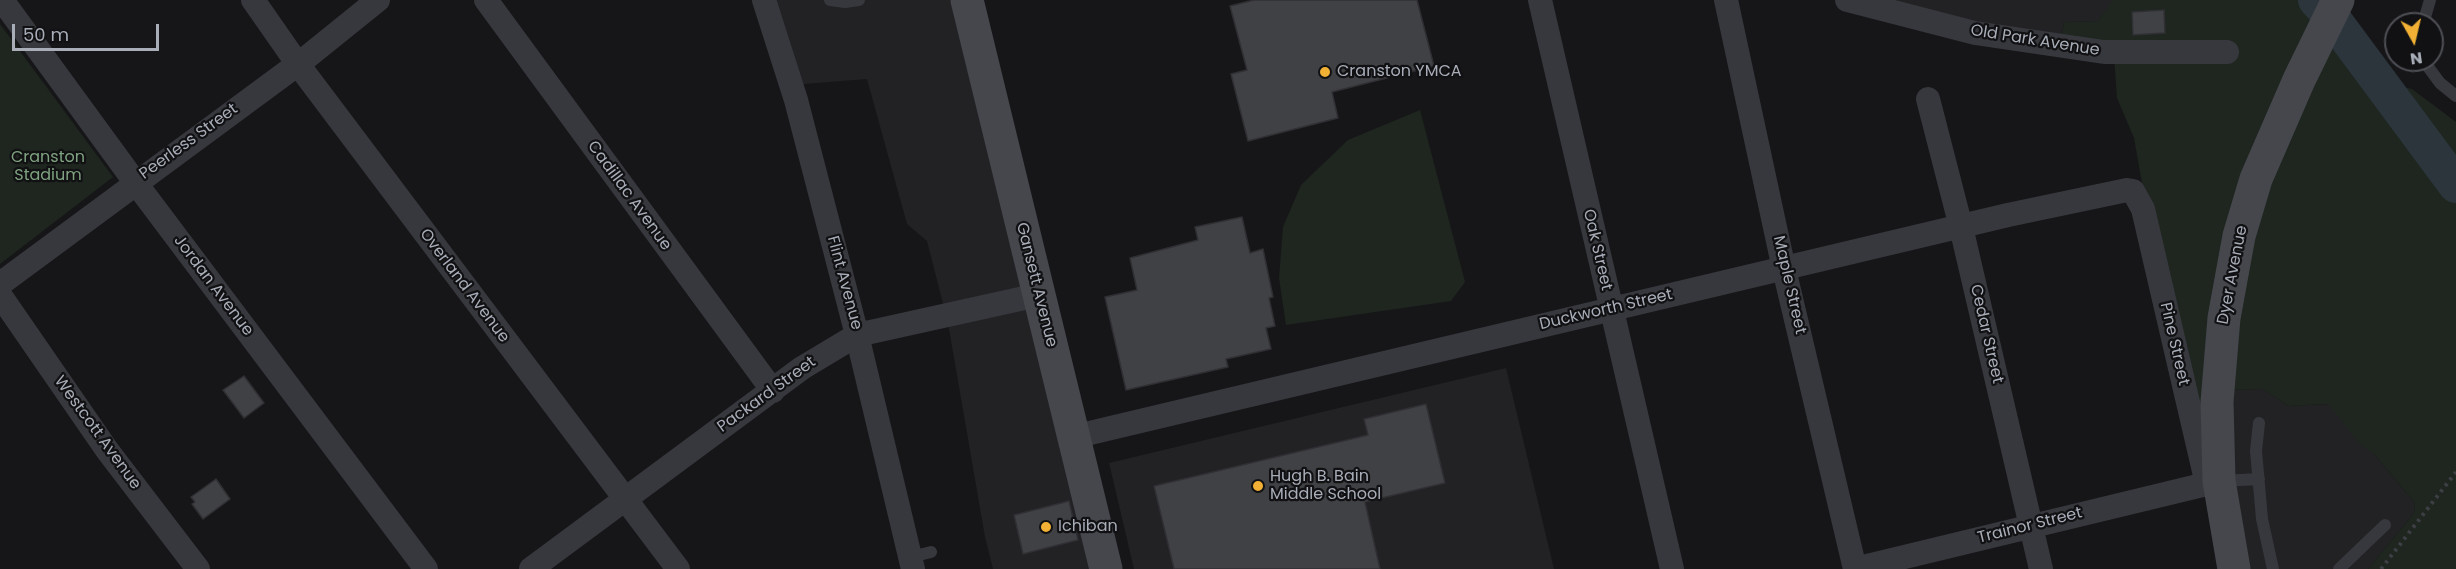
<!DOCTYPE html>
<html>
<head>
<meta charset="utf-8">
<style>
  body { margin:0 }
  #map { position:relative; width:2456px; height:569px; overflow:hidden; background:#161618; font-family:Poppins,sans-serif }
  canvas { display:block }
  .north { position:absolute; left:2384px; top:12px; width:60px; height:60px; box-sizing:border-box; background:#111113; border:2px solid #4d4f55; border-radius:50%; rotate:172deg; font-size:16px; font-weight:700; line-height:24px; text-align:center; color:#a8adb8 }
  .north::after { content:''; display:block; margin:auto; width:21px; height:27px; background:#f2b134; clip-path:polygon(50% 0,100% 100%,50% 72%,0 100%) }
  .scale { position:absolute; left:12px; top:24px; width:147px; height:27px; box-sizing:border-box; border:3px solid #a8adb8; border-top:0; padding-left:8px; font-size:18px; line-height:21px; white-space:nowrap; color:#a8adb8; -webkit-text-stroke:4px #111113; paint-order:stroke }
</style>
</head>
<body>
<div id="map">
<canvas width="2456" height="569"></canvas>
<div class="north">N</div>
<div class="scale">50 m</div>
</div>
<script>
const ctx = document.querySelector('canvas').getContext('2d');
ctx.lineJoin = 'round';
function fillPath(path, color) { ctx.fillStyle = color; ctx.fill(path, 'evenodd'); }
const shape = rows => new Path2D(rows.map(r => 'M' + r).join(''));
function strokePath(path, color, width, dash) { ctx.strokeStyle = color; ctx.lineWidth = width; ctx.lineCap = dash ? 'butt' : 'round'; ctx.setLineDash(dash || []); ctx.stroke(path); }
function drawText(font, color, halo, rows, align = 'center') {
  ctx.font = font + ' Poppins,sans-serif'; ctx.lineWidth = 4.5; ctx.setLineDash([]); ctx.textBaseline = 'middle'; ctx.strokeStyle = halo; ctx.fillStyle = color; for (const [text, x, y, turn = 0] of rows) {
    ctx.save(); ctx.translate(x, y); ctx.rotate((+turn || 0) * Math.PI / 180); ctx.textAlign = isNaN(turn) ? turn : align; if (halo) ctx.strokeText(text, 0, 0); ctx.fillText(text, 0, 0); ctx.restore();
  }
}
const built = shape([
  [764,0,968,0,1106,569,993,569,985,537,948,323,927,241,907,224,867,79,791,85],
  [1842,0,2113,0,2114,1,2098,21,2064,22,2061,40],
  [1506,368,1554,569,1134,569,1109,463],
  [2263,389,2288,406,2332,404,2415,503,2414,513,2368,569,2233,569,2221,390]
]);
const green = shape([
  [2113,0,2331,0,2314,39,2360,58,2365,70,2382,83,2412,89,2456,122,2456,569,2368,569,2414,513,2415,503,2374,454,2360,444,2328,404,2288,406,2263,389,2221,390,2218,476,2136,196,2142,183,2134,138,2117,98,2114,56,2061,40,2064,22,2098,21],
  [0,24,113,177,0,264],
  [1420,110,1465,282,1451,301,1286,325,1279,278,1283,227,1301,185,1348,140]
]);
const river = shape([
  [2316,0,2330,15,2456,185]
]);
const building = shape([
  [1254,0,1417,0,1434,66,1332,92,1338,118,1248,141,1231,74,1247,70,1230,6,1254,0],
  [2164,10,2165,33,2133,35,2132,12,2164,10],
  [1242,217,1250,253,1263,249,1273,297,1269,298,1275,326,1266,328,1271,349,1226,359,1228,367,1126,390,1105,297,1137,290,1130,258,1198,240,1195,227,1242,217],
  [244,376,264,403,244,418,223,390,244,376],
  [1426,404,1445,483,1365,502,1380,569,1174,569,1154,486,1368,435,1364,419,1426,404],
  [216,479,230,499,203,519,192,504,195,502,191,497,216,479],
  [1069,501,1078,540,1023,554,1014,515,1069,501]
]);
const path = shape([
  [2381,569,2456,472]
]);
const lane = shape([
  [830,0,845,2,859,0],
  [2423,24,2430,0],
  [2423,60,2440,83,2456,96],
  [2259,423,2256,451,2262,519,2273,569],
  [2221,481,2259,479],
  [911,557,931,552],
  [2339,569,2385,525]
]);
const street = shape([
  [2,0,135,182,426,569],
  [253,0,297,63,678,569],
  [486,0,773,391],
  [764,0,796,100,857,335,913,569],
  [1540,0,1672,569],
  [1726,0,1784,269,1855,569],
  [1847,0,1975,33,2104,52,2227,52],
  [1928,99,1961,227,2041,569],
  [0,284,306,58,378,0],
  [0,295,107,450,198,569],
  [1073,437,2008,215,2127,190,2133,191,2143,209,2207,484],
  [531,569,802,368,857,335,1038,295],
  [1855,569,2219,481]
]);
const secondary = shape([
  [967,0,1106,569],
  [2234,569,2219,481,2217,402,2224,318,2239,236,2256,179,2299,80,2338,0]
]);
const markers = [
  [1325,72,6,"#f2b134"],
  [1258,486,6,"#f2b134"],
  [1046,527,6,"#f2b134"]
];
const streetNames = [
  ["Old Park Avenue",2035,41,9],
  ["Peerless Street",189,142,-36],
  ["Cadillac Avenue",629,196,54],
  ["Oak Street",1597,250,77],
  ["Dyer Avenue",2233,275,-79],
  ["Flint Avenue",844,283,75],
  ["Gansett Avenue",1036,285,76],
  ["Maple Street",1789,285,77],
  ["Jordan Avenue",213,286,53],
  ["Overland Avenue",464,286,53],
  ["Duckworth Street",1606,310,-13],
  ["Cedar Street",1986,334,77],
  ["Pine Street",2174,344,77],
  ["Packard Street",767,395,-36],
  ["Westcott Avenue",97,433,54],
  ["Trainor Street",2030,526,-14]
];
const poiNames = [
  ["Cranston YMCA",1337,72],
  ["Hugh B. Bain",1270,477],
  ["Middle School",1270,495],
  ["Ichiban",1058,527]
];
const parkNames = [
  ["Cranston",48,158],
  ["Stadium",48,176]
];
fillPath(built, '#222225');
fillPath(green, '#1e261f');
strokePath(river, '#2c353c', 36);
fillPath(building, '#404145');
strokePath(building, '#303034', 1.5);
strokePath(path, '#3d3f44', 4, [3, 4.5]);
strokePath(lane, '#37383d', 12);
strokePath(street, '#37383d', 24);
strokePath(secondary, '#45474d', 33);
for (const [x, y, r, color] of markers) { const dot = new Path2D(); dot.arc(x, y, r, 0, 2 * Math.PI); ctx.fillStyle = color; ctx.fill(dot); strokePath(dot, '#111113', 2); }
drawText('16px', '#a8adb8', '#111113', streetNames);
drawText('16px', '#a8adb8', '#111113', poiNames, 'left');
drawText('16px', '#7fa381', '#111113', parkNames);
</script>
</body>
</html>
